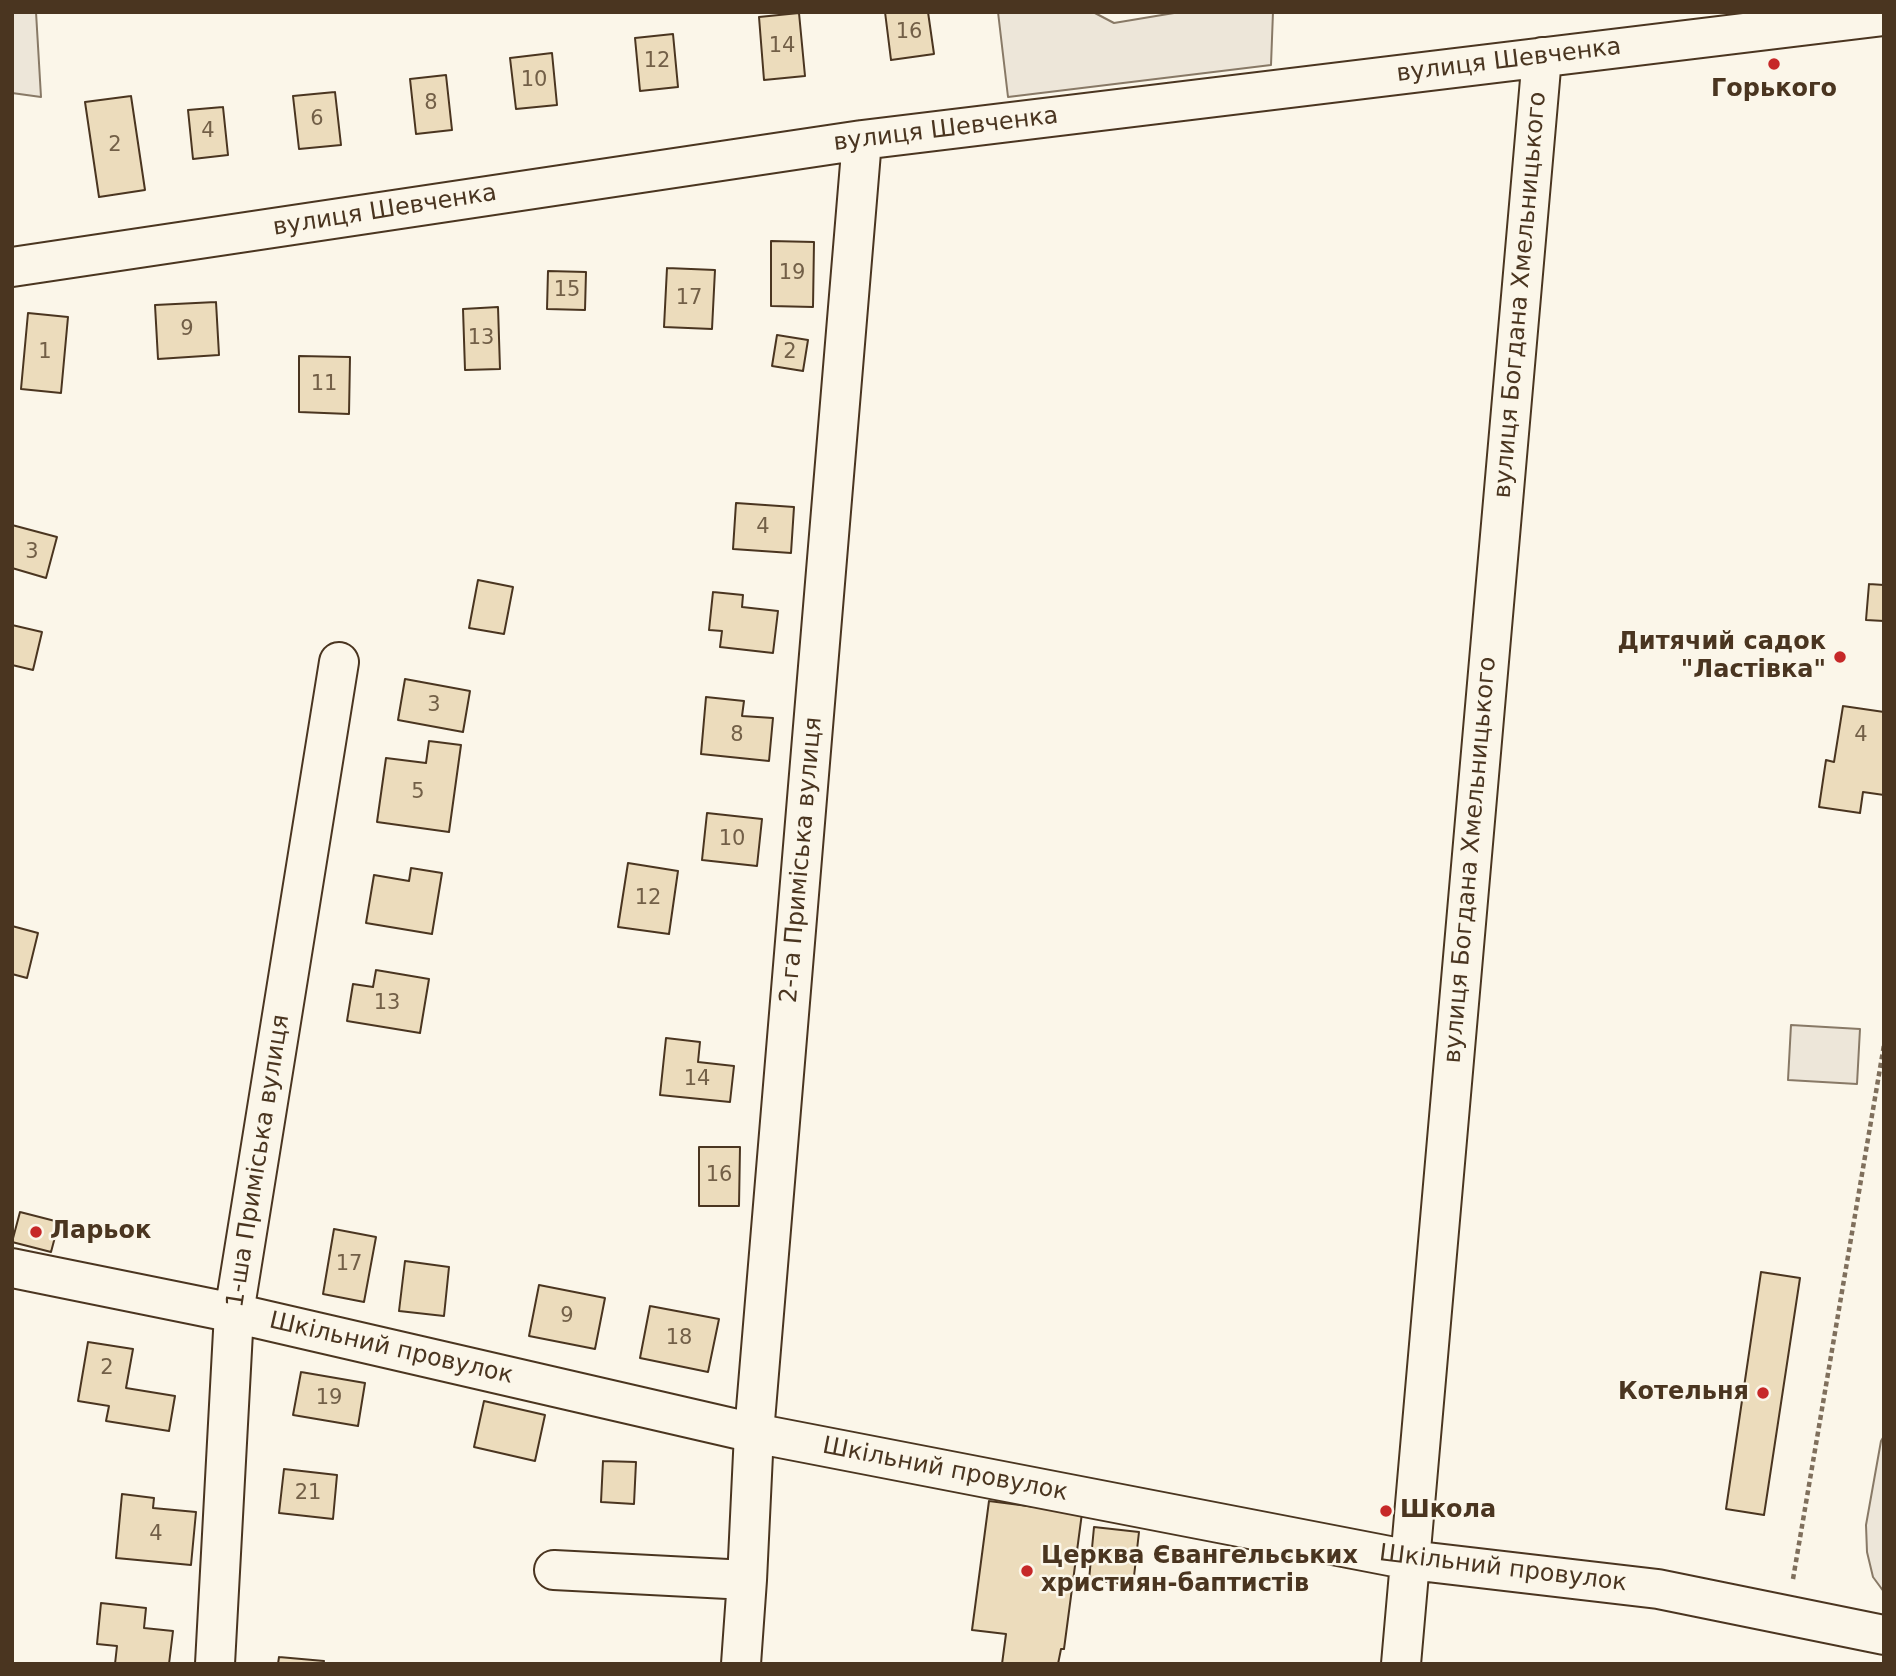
<!DOCTYPE html>
<html>
<head>
<meta charset="utf-8">
<style>
  body { margin:0 }
  #map { position:relative; width:1896px; height:1676px; overflow:hidden; background:#fbf6e9; font-family:"DejaVu Sans",sans-serif }
  canvas { display:block }
  .frame { position:absolute; inset:0; border:14px solid #4a3520; pointer-events:none }
</style>
</head>
<body>
<div id="map">
<canvas width="1896" height="1676"></canvas>
<div class="frame"></div>
</div>
<script>
const ctx = document.querySelector('canvas').getContext('2d');
ctx.lineJoin = 'round';
function fillPath(path, color) { ctx.fillStyle = color; ctx.fill(path, 'evenodd'); }
const shape = rows => new Path2D(rows.map(r => 'M' + r).join(''));
function strokePath(path, color, width, dash) { ctx.strokeStyle = color; ctx.lineWidth = width; ctx.lineCap = dash ? 'butt' : 'round'; ctx.setLineDash(dash || []); ctx.stroke(path); }
function drawText(font, color, halo, rows, align = 'center') {
  ctx.font = font + ' "DejaVu Sans",sans-serif'; ctx.lineWidth = 5; ctx.setLineDash([]); ctx.textBaseline = 'middle'; ctx.strokeStyle = halo; ctx.fillStyle = color; for (const [text, x, y, turn = 0] of rows) {
    ctx.save(); ctx.translate(x, y); ctx.rotate((+turn || 0) * Math.PI / 180); ctx.textAlign = isNaN(turn) ? turn : align; if (halo) ctx.strokeText(text, 0, 0); ctx.fillText(text, 0, 0); ctx.restore();
  }
}
const green = shape([
  [12,12,36,12,41,97,12,93,12,12],
  [998,12,1093,12,1114,23,1180,12,1273,12,1271,65,1008,97,998,12],
  [1791,1025,1860,1029,1857,1084,1788,1080,1791,1025],
  [1884,1436,1884,1592,1873,1577,1867,1552,1866,1525,1881,1441,1884,1436]
]);
const building = shape([
  [885,12,928,12,934,54,891,60,885,12],
  [799,13,805,76,764,80,759,17,799,13],
  [673,34,678,87,640,91,635,38,673,34],
  [552,53,557,105,516,109,510,58,552,53],
  [446,75,452,130,416,134,410,79,446,75],
  [335,92,341,145,299,149,293,96,335,92],
  [131,96,145,190,99,197,85,102,131,96],
  [223,107,228,155,193,159,188,110,223,107],
  [771,241,814,242,813,307,771,306,771,241],
  [667,268,715,270,712,329,664,327,667,268],
  [548,271,586,272,585,310,547,309,548,271],
  [216,302,219,355,158,359,155,305,216,302],
  [498,307,500,369,465,370,463,309,498,307],
  [28,313,68,317,61,393,21,389,28,313],
  [777,335,808,340,803,371,772,366,777,335],
  [299,356,350,357,349,414,299,412,299,356],
  [736,503,794,507,791,553,733,549,736,503],
  [12,525,57,537,46,578,12,568,12,525],
  [478,580,513,587,504,634,469,628,478,580],
  [1869,584,1884,585,1884,621,1866,620,1869,584],
  [713,592,743,595,742,607,778,611,773,653,720,647,722,631,709,630,713,592],
  [12,625,42,632,33,670,12,665,12,625],
  [405,679,470,691,463,732,398,720,405,679],
  [706,697,744,701,742,716,773,718,769,761,701,754,706,697],
  [1843,706,1884,712,1884,795,1863,792,1860,813,1819,807,1826,760,1834,762,1843,706],
  [429,741,461,745,449,832,377,822,386,758,426,763,429,741],
  [707,813,762,819,757,866,702,860,707,813],
  [628,863,678,871,669,934,618,927,628,863],
  [411,868,442,873,432,934,366,923,374,875,409,881,411,868],
  [12,926,38,933,27,978,12,974,12,926],
  [376,970,429,979,420,1033,347,1021,353,984,373,987,376,970],
  [666,1038,700,1042,698,1062,734,1066,730,1102,660,1095,666,1038],
  [699,1147,740,1147,739,1206,699,1206,699,1147],
  [20,1212,59,1222,51,1252,12,1242,20,1212],
  [334,1229,376,1237,364,1302,323,1294,334,1229],
  [405,1261,449,1267,444,1316,399,1311,405,1261],
  [1761,1272,1800,1278,1764,1515,1726,1509,1761,1272],
  [539,1285,605,1298,595,1349,529,1336,539,1285],
  [650,1306,719,1319,708,1372,640,1358,650,1306],
  [88,1342,133,1349,126,1388,175,1396,169,1431,106,1421,109,1406,78,1401,88,1342],
  [301,1372,365,1383,358,1426,293,1415,301,1372],
  [484,1401,545,1415,535,1461,474,1447,484,1401],
  [603,1461,636,1462,634,1504,601,1502,603,1461],
  [284,1469,337,1475,333,1519,279,1513,284,1469],
  [122,1494,154,1498,153,1508,196,1512,191,1565,116,1558,122,1494],
  [989,1501,1082,1513,1064,1649,1061,1649,1058,1664,1002,1664,1006,1634,972,1630,989,1501],
  [1094,1527,1139,1532,1133,1585,1089,1580,1094,1527],
  [101,1603,146,1608,144,1628,173,1631,169,1664,115,1664,117,1646,97,1644,101,1603],
  [279,1657,324,1661,323,1664,278,1664,279,1657]
]);
const path = shape([
  [1793,1579,1884,1045]
]);
const minor = shape([
  [12,267,862,140,1884,16],
  [12,1268,234,1313,754,1433,1410,1560,1658,1589,1884,1635],
  [554,1570,747,1580],
  [215,1664,234,1313,339,662],
  [741,1664,747,1580,754,1433,862,140],
  [1401,1664,1542,57]
]);
const markers = [
  [1774,64,7,"#c62828"],
  [1840,657,7,"#c62828"],
  [36,1232,7,"#c62828"],
  [1763,1393,7,"#c62828"],
  [1386,1511,7,"#c62828"],
  [1027,1571,7,"#c62828"]
];
const numberNames = [
  ["16",909,33],
  ["14",782,47],
  ["12",657,62],
  ["10",534,81],
  ["8",431,104],
  ["6",317,120],
  ["4",208,132],
  ["2",115,146],
  ["19",792,274],
  ["15",567,291],
  ["17",689,299],
  ["9",187,330],
  ["13",481,339],
  ["1",45,353],
  ["2",790,353],
  ["11",324,385],
  ["4",763,528],
  ["3",32,553],
  ["3",434,706],
  ["8",737,736],
  ["4",1861,736],
  ["5",418,793],
  ["10",732,840],
  ["12",648,899],
  ["13",387,1004],
  ["14",697,1080],
  ["16",719,1176],
  ["17",349,1265],
  ["9",567,1317],
  ["18",679,1339],
  ["2",107,1369],
  ["19",329,1399],
  ["21",308,1494],
  ["4",156,1535]
];
const streetNames = [
  ["вулиця Шевченка",1509,61,-7],
  ["вулиця Шевченка",946,130,-7],
  ["вулиця Шевченка",385,211,-9],
  ["вулиця Богдана Хмельницького",1521,295,-85],
  ["2-га Приміська вулиця",802,860,-85],
  ["вулиця Богдана Хмельницького",1471,860,-85],
  ["1-ша Приміська вулиця",259,1161,-81],
  ["Шкільний провулок",391,1349,13],
  ["Шкільний провулок",945,1470,11],
  ["Шкільний провулок",1503,1569,7]
];
const poiNames = [
  ["Горького",1774,90,"center"],
  ["Дитячий садок",1826,643,"right"],
  ["\"Ластівка\"",1826,671,"right"],
  ["Ларьок",50,1232],
  ["Котельня",1749,1393,"right"],
  ["Школа",1400,1511],
  ["Церква Євангельських",1041,1557],
  ["християн-баптистів",1041,1585]
];
fillPath(green, '#ede6d9');
strokePath(green, '#887966', 2);
fillPath(building, '#ecdcbc');
strokePath(building, '#4a3520', 2);
strokePath(minor, '#4a3520', 42);
strokePath(path, '#7f6f5c', 4.5, [5, 3.5]);
strokePath(minor, '#fbf6e9', 38);
for (const [x, y, r, color] of markers) { const dot = new Path2D(); dot.arc(x, y, r, 0, 2 * Math.PI); ctx.fillStyle = color; ctx.fill(dot); strokePath(dot, '#fbf6e9', 2.5); }
drawText('21px', '#725f47', null, numberNames);
drawText('24px', '#4a3520', '#fbf6e9', streetNames);
drawText('bold 24px', '#4a3520', '#fbf6e9', poiNames, 'left');
</script>
</body>
</html>
